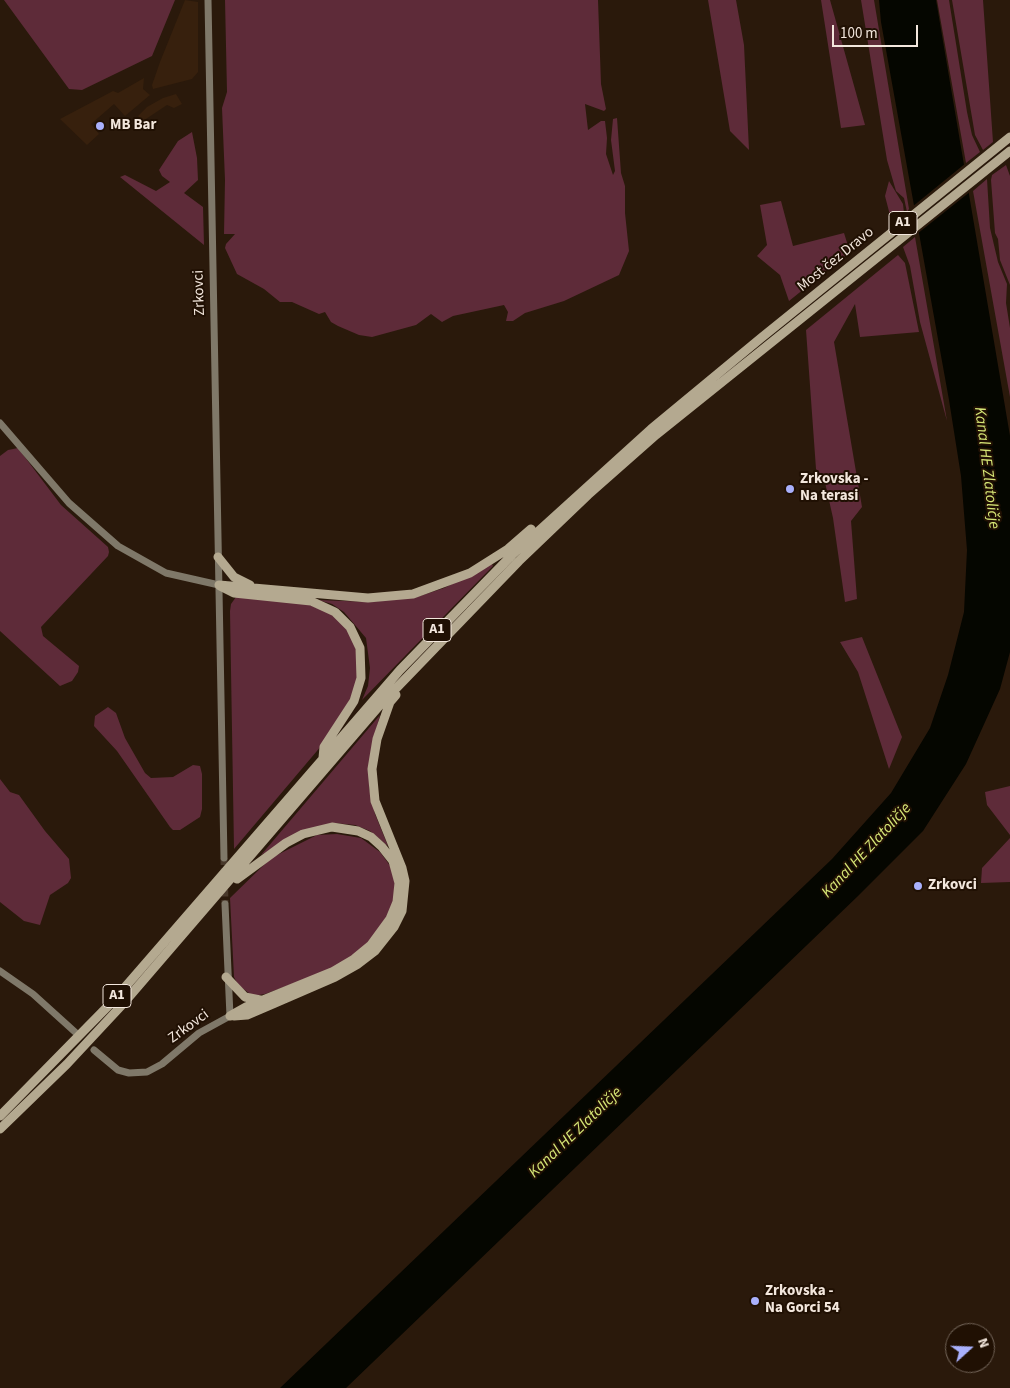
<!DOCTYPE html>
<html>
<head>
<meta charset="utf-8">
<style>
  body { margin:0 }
  #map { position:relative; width:1010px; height:1388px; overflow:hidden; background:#2a190b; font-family:"Source Sans 3",sans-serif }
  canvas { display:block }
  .north { position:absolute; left:945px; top:1323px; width:50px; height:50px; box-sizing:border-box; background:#201003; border:1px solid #74665a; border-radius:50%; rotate:70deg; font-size:14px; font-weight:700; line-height:20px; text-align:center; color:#f3e7dd }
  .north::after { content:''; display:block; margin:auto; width:18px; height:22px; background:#a9b0fc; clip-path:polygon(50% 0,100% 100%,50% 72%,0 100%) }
  .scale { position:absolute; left:832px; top:25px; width:86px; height:22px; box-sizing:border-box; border:2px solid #f3e7dd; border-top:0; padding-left:6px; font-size:15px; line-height:18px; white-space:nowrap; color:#f3e7dd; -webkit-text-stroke:4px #201003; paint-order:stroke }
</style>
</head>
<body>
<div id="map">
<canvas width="1010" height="1388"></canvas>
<div class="north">N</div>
<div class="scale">100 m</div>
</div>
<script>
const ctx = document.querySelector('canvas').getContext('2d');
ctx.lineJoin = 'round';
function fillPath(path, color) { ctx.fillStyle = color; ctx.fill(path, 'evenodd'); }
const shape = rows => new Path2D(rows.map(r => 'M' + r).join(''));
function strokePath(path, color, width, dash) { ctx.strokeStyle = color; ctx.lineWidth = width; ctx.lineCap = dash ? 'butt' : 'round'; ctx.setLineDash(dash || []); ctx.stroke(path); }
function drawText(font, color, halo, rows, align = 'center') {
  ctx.font = font + ' "Source Sans 3",sans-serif'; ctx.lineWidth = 4; ctx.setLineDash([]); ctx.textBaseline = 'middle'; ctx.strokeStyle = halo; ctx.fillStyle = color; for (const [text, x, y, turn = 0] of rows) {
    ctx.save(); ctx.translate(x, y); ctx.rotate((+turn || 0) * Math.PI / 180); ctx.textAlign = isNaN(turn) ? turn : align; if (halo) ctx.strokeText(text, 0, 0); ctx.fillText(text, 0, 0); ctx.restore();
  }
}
const built = shape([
  [185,0,198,2,198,72,192,79,153,89,152,85,160,62],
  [144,78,143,89,150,95,125,116,114,104,91,124,99,134,87,145,60,119,113,91,118,93],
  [176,94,182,104,174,108,167,105,143,121,138,116,147,107,163,98]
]);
const green = shape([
  [4,0,175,0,152,56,82,90,69,89],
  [225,0,598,0,601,84,606,109,604,111,585,104,588,130,601,121,605,121,607,138,606,154,613,175,615,171,611,140,613,119,617,118,621,173,625,186,625,213,629,251,619,275,564,301,525,313,513,321,506,321,508,312,504,305,453,316,442,322,431,314,416,325,372,337,359,335,338,326,331,322,325,312,319,314,292,302,280,302,264,289,237,274,225,248,226,244,235,234,224,234,225,180,222,108,227,92],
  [708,0,736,0,744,45,749,150,730,131],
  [821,0,830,0,865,125,841,128],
  [861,0,874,0,909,209,907,212,904,198,896,191,887,160],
  [937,0,949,0,967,112,972,135,980,152,966,163],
  [952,0,983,0,993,142,983,150,975,135],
  [192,132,197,158,198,180,184,193,203,207,204,245,120,177,125,175,156,191,170,182,162,176,159,170,178,141],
  [1006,165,1010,176,1010,285,1000,260,998,239,995,233,991,180,992,175],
  [987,179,990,228,998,262,1007,284,1006,303,1010,328,1010,397,973,191],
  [889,181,903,204,904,213,892,223,885,196],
  [781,201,793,246,844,233,850,252,789,301,780,275,757,256,767,245,760,205],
  [915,237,947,421,920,322,910,266,903,247],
  [898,255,905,263,919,332,860,337,855,304,834,342,862,507,851,521,857,599,845,602,833,518,824,478,816,469,806,330],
  [18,448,61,505,108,547,109,552,108,556,41,627,43,636,79,666,78,672,72,681,60,686,0,631,0,456,8,450],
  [492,564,493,566,362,700,368,686,370,668,366,638,344,612,332,604,318,600,370,602,420,596,444,588],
  [236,597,307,604,338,616,355,643,359,671,356,688,346,707,322,745,234,849,230,611,231,604],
  [862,637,902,737,889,769,858,672,840,642],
  [108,707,116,713,125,738,145,773,151,778,173,777,193,765,200,766,202,774,202,809,200,817,180,830,173,830,170,827,117,751,94,726,95,716],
  [380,715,372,746,369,787,375,814,388,846,370,831,355,825,334,823,300,833,261,855],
  [0,779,10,792,19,795,45,831,69,859,71,878,68,883,50,895,40,925,24,921,0,902],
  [1010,786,1010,835,987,805,985,792],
  [337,834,361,838,380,852,391,867,395,883,394,900,387,917,375,936,361,951,335,968,265,994,253,996,238,985,234,977,230,898,271,858,317,835],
  [1010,838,1010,882,981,883,982,868]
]);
const water = shape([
  [879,0,936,0,1010,436,1010,652,1000,689,966,764,923,831,858,896,346,1388,280,1388,832,859,891,793,930,728,948,675,964,612,967,550,961,476,949,400,881,22]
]);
const pier = shape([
  [966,163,971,191,917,234,912,207]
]);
const secondaryTunnel = shape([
  [224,858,225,904]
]);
const secondary = shape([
  [208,0,224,858],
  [0,423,69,503,118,546,166,573,219,585],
  [0,971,33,994,75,1032],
  [94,1050,118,1070,129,1073,147,1072,162,1064,199,1033,230,1016,225,904]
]);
const highway = shape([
  [218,557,234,577,250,585],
  [219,585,368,598,413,594,470,573,508,549,531,529],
  [220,586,234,593,311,601,335,612,350,627,360,648,361,678,354,701,324,747,323,758],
  [226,977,245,997,260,1000],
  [230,1016,246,1007,332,972,354,959,371,945,390,919,397,902,399,883,393,861,382,847,371,837,358,831,332,827,303,834,286,843,237,879],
  [234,1016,247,1015,275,1003,335,977,358,964,375,951,394,927,402,911,405,881,402,868,375,801,372,769,377,739,390,702,396,695],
  [0,1116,113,1001,400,670,512,555,651,429,761,338,1010,137],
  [0,1129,67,1064,122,1005,380,705,519,561,588,495,656,435,1010,151]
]);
const markers = [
  [100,126,5,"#a9b0fc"],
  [790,489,5,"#a9b0fc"],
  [918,886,5,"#a9b0fc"],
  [755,1301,5,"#a9b0fc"]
];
const shields = [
  [903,223,28],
  [437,630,28],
  [117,996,28]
];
const shieldNames = [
  ["A1",903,223],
  ["A1",437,630],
  ["A1",117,996]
];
const poiNames = [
  ["MB Bar",110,126],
  ["Zrkovska -",800,480],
  ["Na terasi",800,497],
  ["Zrkovci",928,886],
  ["Zrkovska -",765,1292],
  ["Na Gorci 54",765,1309]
];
const streetNames = [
  ["Most čez Dravo",836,260,-39],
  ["Zrkovci",200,293,-92],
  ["Zrkovci",189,1027,-36]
];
const waterNames = [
  ["Kanal HE Zlatoličje",986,468,83],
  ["Kanal HE Zlatoličje",867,851,-47],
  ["Kanal HE Zlatoličje",576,1133,-44]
];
fillPath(built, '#37200d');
fillPath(green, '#5e2b39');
fillPath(water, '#050600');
fillPath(pier, '#2a190b');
strokePath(secondaryTunnel, '#48382a', 7, [7, 3.5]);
strokePath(secondary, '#7f7869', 7);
strokePath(highway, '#b4a990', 9);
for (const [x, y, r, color] of markers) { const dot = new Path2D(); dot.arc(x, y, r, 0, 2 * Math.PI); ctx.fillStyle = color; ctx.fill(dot); strokePath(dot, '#201003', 2); }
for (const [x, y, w] of shields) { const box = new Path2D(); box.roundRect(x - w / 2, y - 11.5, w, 23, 4); ctx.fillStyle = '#201003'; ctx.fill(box); strokePath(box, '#f3e7dd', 1); }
drawText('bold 14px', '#f3e7dd', null, shieldNames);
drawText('bold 15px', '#f3e7dd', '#201003', poiNames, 'left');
drawText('15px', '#f3e7dd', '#201003', streetNames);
drawText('italic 16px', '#d6e676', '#201003', waterNames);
</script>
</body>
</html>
